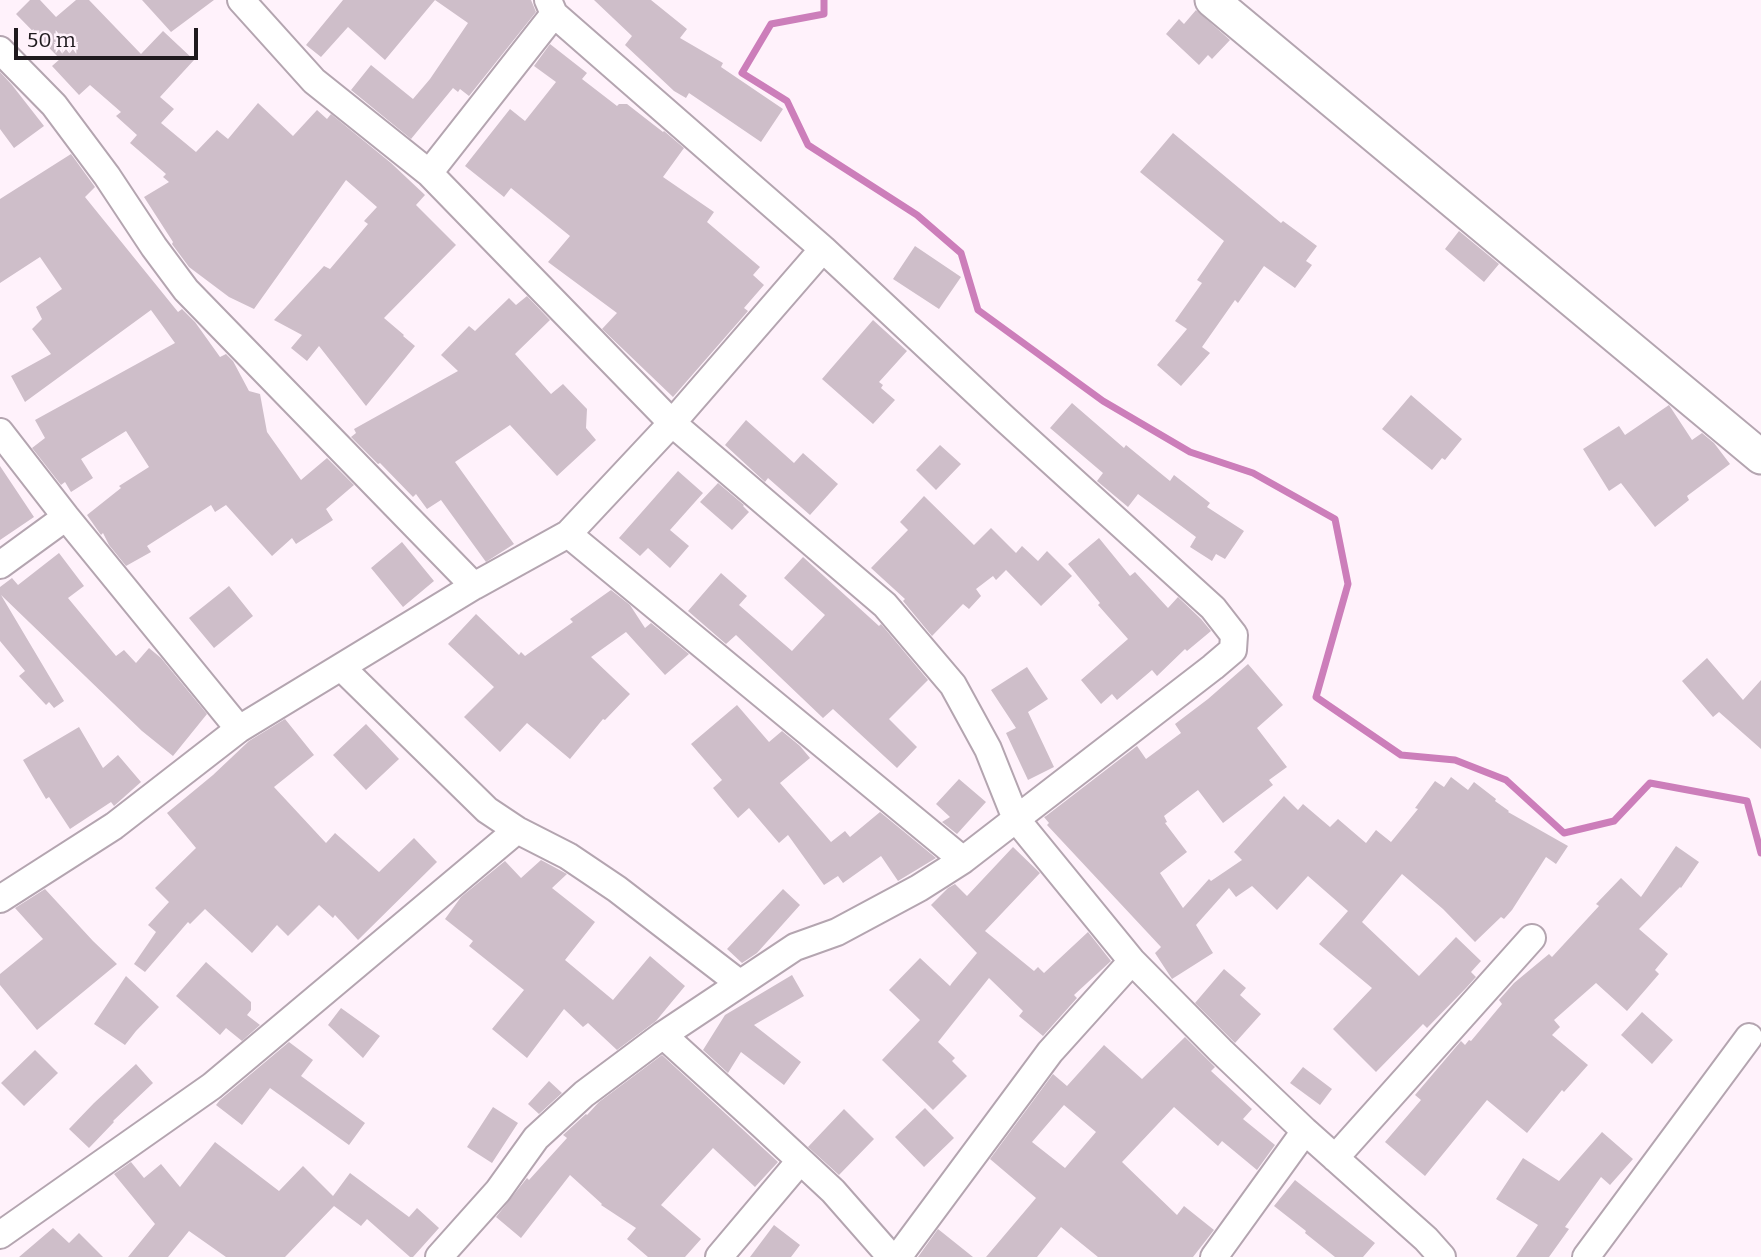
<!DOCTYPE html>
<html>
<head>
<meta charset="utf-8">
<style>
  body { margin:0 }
  #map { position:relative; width:1761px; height:1257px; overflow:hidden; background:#fff2fb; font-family:Bitter,serif }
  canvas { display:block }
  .scale { position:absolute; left:14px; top:28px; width:184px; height:32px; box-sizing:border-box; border:4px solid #1f1a1e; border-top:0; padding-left:9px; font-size:21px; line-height:24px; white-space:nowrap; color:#1f1a1e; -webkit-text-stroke:5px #fff2fb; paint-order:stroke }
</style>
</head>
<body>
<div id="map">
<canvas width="1761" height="1257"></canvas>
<div class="scale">50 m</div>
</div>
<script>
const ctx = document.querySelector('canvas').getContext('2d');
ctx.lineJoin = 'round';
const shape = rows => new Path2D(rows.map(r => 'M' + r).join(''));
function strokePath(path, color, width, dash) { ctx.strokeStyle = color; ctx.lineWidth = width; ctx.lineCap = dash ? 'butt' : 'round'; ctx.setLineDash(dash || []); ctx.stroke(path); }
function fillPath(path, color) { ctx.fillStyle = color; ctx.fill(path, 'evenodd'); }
const stream = shape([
  [824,0,824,14,771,24,742,73,787,101,808,145,917,215,961,253,978,310,1103,401,1190,452,1253,473,1335,519,1348,584,1316,697,1401,755,1455,760,1506,780,1564,833,1614,821,1650,783,1747,801,1761,853]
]);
const building = shape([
  [30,0,40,0,56,17,76,0,89,0,141,54,163,31,194,60,160,97,174,109,161,123,196,152,217,130,228,139,258,103,293,136,317,110,327,119,331,114,391,163,425,195,416,205,456,245,384,318,404,335,403,336,415,346,366,406,319,346,307,361,291,348,302,335,274,320,324,266,330,269,368,224,364,221,377,207,346,180,254,309,229,297,189,267,172,244,173,242,144,197,169,182,163,177,166,174,130,143,137,135,116,116,121,112,90,85,79,95,52,66,60,59,16,14],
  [142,0,214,0,171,32],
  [343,0,531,0,536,12,469,96,460,89,458,92,453,88,411,139,351,90,371,65,413,99,430,79,468,23,435,0,385,60,348,27,321,57,306,45],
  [594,0,651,0,687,29,680,38,723,63,721,67,783,109,761,142,689,93,686,98,674,91,625,45,632,36],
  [1196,10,1230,40,1212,59,1208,55,1199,65,1166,34,1179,19,1184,24],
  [550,44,587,73,582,79,617,106,619,104,627,104,663,132,664,131,684,148,663,177,714,212,707,222,760,267,753,275,764,285,744,308,748,311,673,397,602,329,617,313,548,262,570,236,511,188,504,197,465,166,510,109,525,121,556,82,534,66],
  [0,72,12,85,44,126,14,148,0,129],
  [1173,133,1281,223,1283,221,1317,246,1306,261,1312,265,1295,288,1264,266,1238,303,1235,300,1202,347,1210,353,1181,386,1157,365,1187,329,1175,321,1202,283,1197,280,1224,241,1140,172],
  [71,154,95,187,85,197,178,312,182,309,195,322,220,357,226,354,233,361,249,391,260,394,267,432,301,480,327,458,354,485,326,509,333,520,296,544,292,538,272,556,226,505,215,512,211,505,147,546,151,552,126,566,109,545,103,533,101,535,87,515,121,488,119,486,149,467,126,431,81,459,93,478,71,492,65,482,61,485,36,453,32,448,45,438,35,420,175,343,151,310,25,402,11,376,51,354,32,329,42,319,36,307,62,289,40,257,0,283,0,199],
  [1459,231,1499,264,1484,282,1445,249],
  [915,246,961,277,939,309,893,279],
  [527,296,550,320,515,354,551,394,563,384,587,409,586,428,596,440,557,476,510,425,455,462,514,544,486,562,441,500,427,509,416,494,413,497,380,463,378,464,351,437,356,433,354,429,458,371,441,355,469,326,475,331,509,298,516,305],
  [873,320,907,351,879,382,883,385,881,388,895,400,873,424,822,379],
  [1411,395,1462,439,1445,460,1442,458,1432,470,1382,429],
  [1072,403,1124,448,1126,445,1170,481,1174,475,1210,503,1207,507,1244,531,1225,559,1216,554,1212,561,1190,547,1196,537,1138,494,1128,507,1097,481,1103,473,1050,428],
  [1669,405,1692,440,1702,433,1714,443,1730,464,1687,496,1689,500,1655,527,1621,483,1609,491,1583,449,1619,426,1625,435],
  [746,420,794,463,803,453,838,484,810,515,768,478,765,482,725,445],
  [940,445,961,464,936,490,916,470],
  [0,466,34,517,0,540],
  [678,471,703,493,670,530,689,546,670,568,648,548,640,556,619,538],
  [718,483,744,505,743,506,749,512,732,530,700,502],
  [924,496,974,545,991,528,1016,553,1022,546,1038,561,1047,551,1072,576,1041,606,1006,570,996,580,993,576,976,589,981,596,969,609,963,604,932,636,903,601,905,599,871,568,908,530,900,522],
  [1099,538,1130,576,1135,572,1168,608,1178,597,1201,619,1211,631,1187,651,1185,649,1157,676,1152,670,1117,700,1112,694,1101,704,1081,680,1128,639,1098,605,1100,603,1068,564],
  [402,542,434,581,403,607,371,568],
  [59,553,84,586,68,598,116,656,124,650,136,663,149,648,161,658,207,714,173,756,142,731,1,595,64,701,54,708,49,702,46,705,19,676,25,671,0,641,0,587,12,578,18,585],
  [803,557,879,626,881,624,928,680,889,719,917,747,897,768,833,709,823,718,736,635,726,644,688,611,721,573,747,596,739,605,792,651,825,615,784,578],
  [229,586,253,616,214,648,189,618],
  [611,590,630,605,645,628,651,623,689,654,665,675,626,632,591,657,630,694,605,720,603,719,570,759,527,723,500,752,464,717,494,687,448,644,476,614,519,655,521,652,525,656,573,622,570,619],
  [1707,658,1743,700,1761,680,1761,749,1719,712,1713,717,1682,681],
  [1248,664,1283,705,1257,728,1287,767,1269,780,1273,785,1223,823,1198,790,1164,816,1167,822,1165,823,1187,852,1160,873,1183,908,1209,879,1211,881,1242,860,1234,852,1284,796,1298,810,1303,804,1330,827,1338,819,1366,843,1376,830,1391,842,1418,809,1415,808,1435,781,1444,787,1451,777,1468,790,1474,782,1496,799,1495,801,1509,811,1508,812,1568,846,1556,864,1546,857,1512,910,1504,919,1501,917,1475,942,1443,909,1402,874,1362,922,1419,976,1456,937,1481,961,1471,972,1476,977,1466,988,1427,1028,1423,1024,1376,1072,1333,1029,1372,988,1319,944,1348,911,1308,876,1277,910,1252,886,1236,897,1229,888,1196,925,1213,953,1172,979,1155,953,1161,947,1047,825,1049,823,1044,817,1046,816,1137,746,1146,759,1181,733,1175,724,1208,699],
  [1027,667,1048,699,1028,712,1054,767,1028,780,1006,733,1016,728,991,690],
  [737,705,769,742,782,731,800,746,810,758,780,783,831,842,845,831,850,837,880,812,936,858,898,881,881,856,843,883,838,876,824,885,788,835,779,843,749,808,738,818,713,788,722,780,691,744],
  [285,719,314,755,274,787,326,843,335,833,379,872,414,838,437,862,358,940,335,915,333,918,319,905,288,936,277,925,252,953,205,909,190,924,188,922,145,972,134,964,156,932,148,925,169,902,155,888,196,848,167,813,213,775,249,741],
  [366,724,399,759,366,790,333,755],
  [79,727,103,768,118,755,141,782,114,806,111,802,70,829,49,797,46,799,23,760],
  [959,779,986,802,957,834,942,822,950,817,936,804],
  [1676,846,1699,862,1681,888,1680,887,1639,929,1668,954,1655,970,1659,974,1627,1011,1596,983,1554,1020,1560,1027,1552,1035,1588,1065,1564,1092,1562,1090,1527,1133,1487,1100,1425,1176,1385,1142,1421,1100,1415,1095,1461,1041,1465,1045,1469,1040,1471,1041,1502,1004,1499,1000,1514,983,1549,954,1552,957,1599,906,1596,904,1621,878,1641,897],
  [1013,847,1040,873,985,931,1034,971,1038,967,1044,973,1088,932,1111,961,1074,995,1077,998,1043,1036,1019,1016,1023,1011,989,978,938,1042,955,1058,952,1061,967,1076,933,1110,882,1060,920,1020,889,990,920,958,950,986,952,983,977,953,931,905,948,888,955,884,967,896],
  [541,860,567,874,552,888,595,922,565,960,613,1000,650,956,685,986,656,1021,617,1050,588,1023,583,1027,564,1009,527,1058,492,1029,524,990,469,946,473,941,445,919,461,897,505,861,521,878],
  [45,889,93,941,117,964,37,1030,0,985,0,974,43,939,15,908],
  [783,889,800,905,757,953,742,963,727,949],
  [206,962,251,1002,251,1010,247,1015,260,1025,242,1041,226,1028,220,1035,176,996],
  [1224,969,1246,988,1240,995,1261,1014,1235,1043,1195,1003],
  [792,975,804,996,754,1025,801,1062,784,1085,741,1052,728,1073,703,1050,725,1015],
  [126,976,159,1007,136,1031,125,1045,94,1024],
  [341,1008,380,1036,363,1058,328,1025],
  [1642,1012,1673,1040,1652,1064,1621,1035],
  [1185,1037,1215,1067,1211,1071,1252,1109,1243,1119,1275,1145,1257,1170,1222,1141,1218,1146,1174,1107,1122,1162,1177,1215,1184,1206,1214,1230,1193,1257,1098,1257,1061,1227,1037,1257,986,1257,1036,1198,990,1159,1053,1074,1067,1086,1104,1045,1142,1079],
  [1064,1105,1096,1132,1065,1168,1032,1142],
  [289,1042,313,1060,301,1076,365,1123,349,1145,270,1088,242,1125,216,1105,220,1100],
  [35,1050,58,1073,24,1106,1,1083],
  [662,1055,778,1162,755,1187,713,1148,661,1205,701,1239,685,1257,648,1257,627,1239,636,1228,601,1205,602,1204,570,1175,521,1238,496,1217,527,1178,529,1180,567,1138,563,1135,586,1114,587,1115,599,1102],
  [136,1064,153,1083,113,1121,114,1122,89,1148,69,1129,94,1103],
  [1303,1067,1332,1089,1320,1105,1290,1083],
  [549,1081,562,1093,539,1114,528,1104],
  [493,1107,518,1123,492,1163,467,1147],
  [925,1108,954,1138,924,1167,895,1137],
  [844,1109,874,1139,839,1175,808,1147],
  [1602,1132,1633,1159,1610,1185,1601,1177,1565,1227,1569,1229,1549,1257,1516,1257,1538,1225,1496,1199,1523,1158,1559,1181],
  [215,1142,279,1191,303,1166,333,1196,350,1173,409,1217,417,1208,439,1228,413,1257,410,1257,367,1219,361,1226,334,1206,285,1257,226,1257,189,1231,168,1257,128,1257,155,1224,114,1174,131,1162,144,1178,161,1164,180,1187],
  [1295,1180,1375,1243,1363,1257,1335,1257,1305,1233,1306,1231,1274,1206],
  [774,1225,800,1245,791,1257,750,1257],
  [53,1228,69,1243,79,1233,103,1257,19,1257],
  [938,1229,973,1257,918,1257]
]);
const minor = shape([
  [241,0,314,81,429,173,672,423,885,605,953,685,988,749,1016,819,1132,961,1221,1051,1305,1131,1426,1239,1442,1257],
  [0,50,54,105,107,176,154,247,186,290,474,586],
  [429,173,554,14],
  [0,432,66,517,239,729],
  [568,534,963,860],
  [0,565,66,517],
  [341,667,487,810,517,830,568,856,617,889,739,983],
  [0,899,114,826,239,729,474,586,568,534,672,423,823,249],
  [663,1035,762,1125,833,1191,891,1257],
  [1335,1158,1532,938],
  [0,1235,212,1086,517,830],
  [439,1257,498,1191,536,1138,584,1094,663,1035,795,947,837,932,919,888,963,860,1213,667,1233,650,1234,635,1213,608,1005,419,823,249,554,14,548,0],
  [719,1257,800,1161],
  [898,1257,1050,1052,1132,961],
  [1214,1257,1305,1131],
  [1586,1257,1749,1037]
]);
const tertiary = shape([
  [1212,0,1761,457]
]);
strokePath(stream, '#cc7eba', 7);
fillPath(building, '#cebec9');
strokePath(minor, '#b4a5b0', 30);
strokePath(tertiary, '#b4a5b0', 37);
strokePath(minor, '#fff', 26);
strokePath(tertiary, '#fff', 33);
</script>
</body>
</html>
